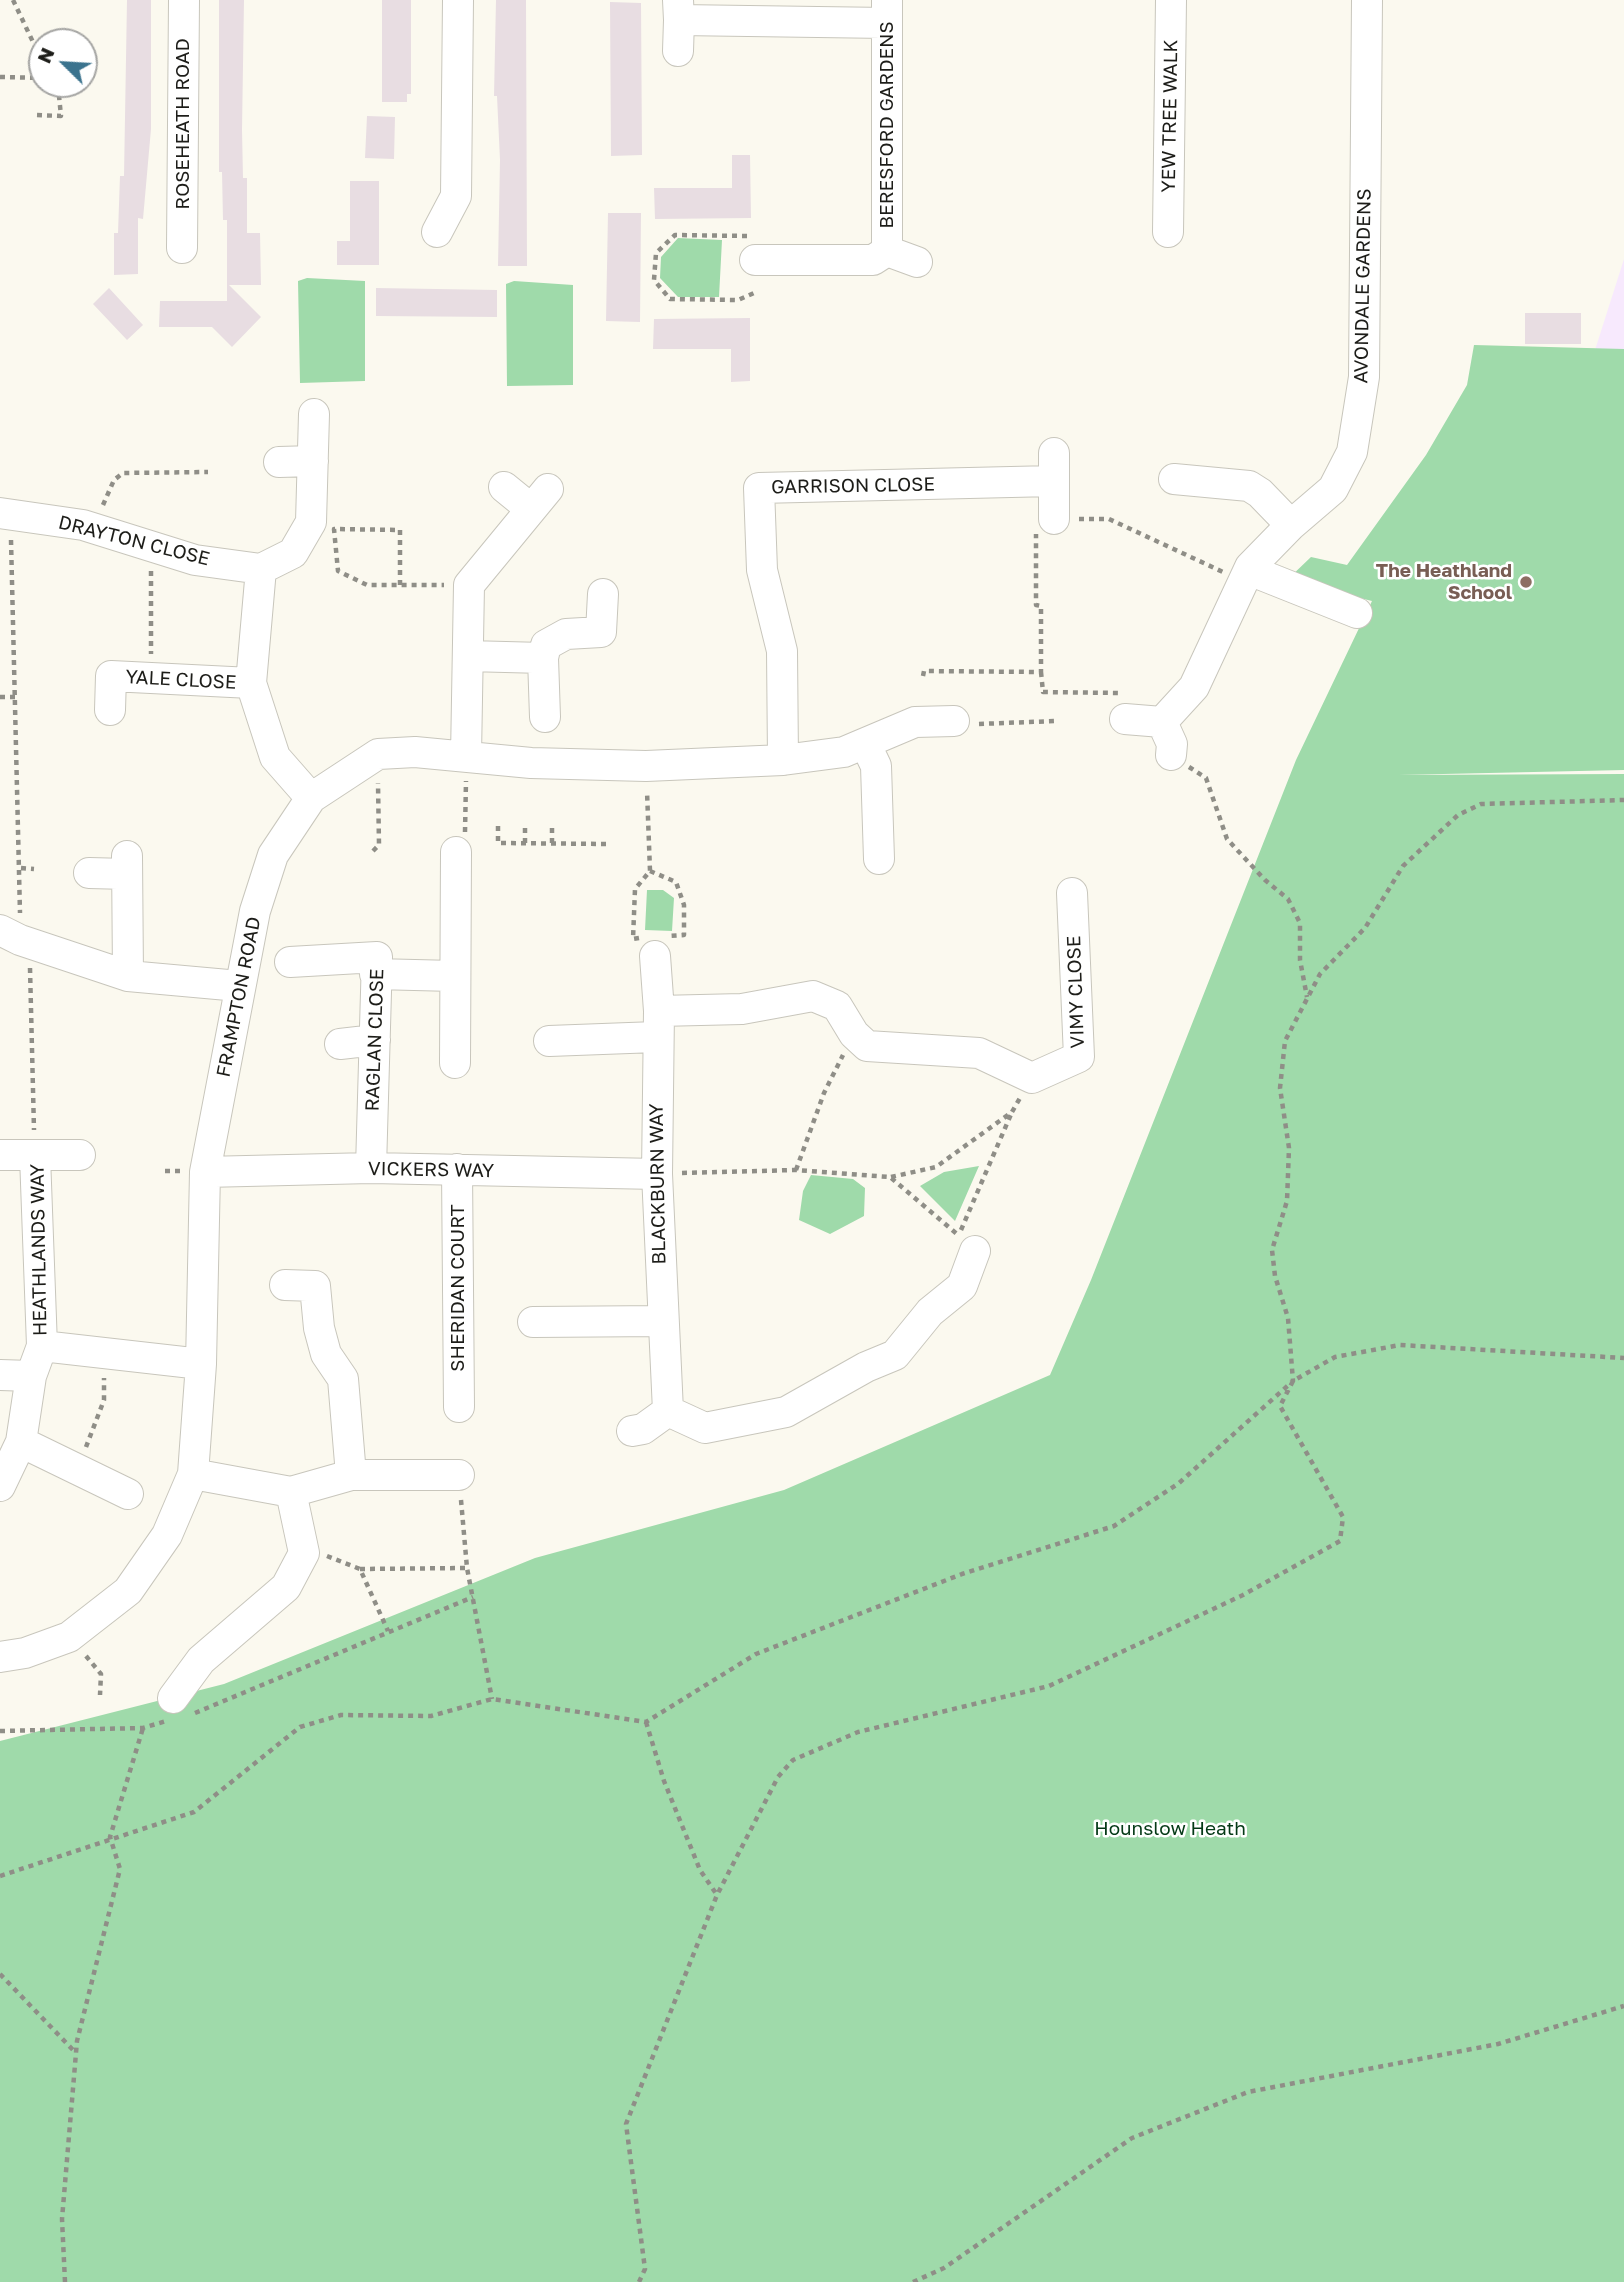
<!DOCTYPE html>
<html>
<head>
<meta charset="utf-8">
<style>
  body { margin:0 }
  #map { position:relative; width:1624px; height:2282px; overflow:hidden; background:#fbf9ef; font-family:"Golos Text",sans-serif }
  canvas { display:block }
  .north { position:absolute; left:28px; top:28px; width:70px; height:70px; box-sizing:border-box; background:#fff; border:2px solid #a5a5a3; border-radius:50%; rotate:294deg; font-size:19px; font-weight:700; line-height:28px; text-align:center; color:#1d1d19 }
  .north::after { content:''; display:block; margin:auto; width:24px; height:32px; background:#3b738e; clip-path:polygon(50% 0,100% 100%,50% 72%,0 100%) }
</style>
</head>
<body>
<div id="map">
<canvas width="1624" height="2282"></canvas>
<div class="north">N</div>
</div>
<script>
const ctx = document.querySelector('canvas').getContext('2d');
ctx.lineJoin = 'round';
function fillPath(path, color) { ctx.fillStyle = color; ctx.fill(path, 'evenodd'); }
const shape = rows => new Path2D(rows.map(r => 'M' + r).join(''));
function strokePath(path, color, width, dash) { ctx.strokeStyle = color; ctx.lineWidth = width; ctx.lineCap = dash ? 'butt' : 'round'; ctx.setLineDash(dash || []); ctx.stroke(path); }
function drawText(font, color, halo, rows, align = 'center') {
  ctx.font = font + ' "Golos Text",sans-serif'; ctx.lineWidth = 5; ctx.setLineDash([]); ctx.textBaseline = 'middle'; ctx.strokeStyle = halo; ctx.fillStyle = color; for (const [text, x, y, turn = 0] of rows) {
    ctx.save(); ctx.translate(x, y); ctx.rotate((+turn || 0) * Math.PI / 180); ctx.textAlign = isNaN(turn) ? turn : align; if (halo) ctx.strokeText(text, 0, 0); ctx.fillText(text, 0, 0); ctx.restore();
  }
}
const education = shape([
  [1624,259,1624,349,1595,350]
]);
const green = shape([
  [678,238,722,240,719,297,678,297,660,278,661,257],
  [307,278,365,281,365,381,300,383,298,281],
  [514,281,573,285,573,385,507,386,506,284],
  [1474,345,1624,349,1624,770,1398,775,1624,774,1624,2282,0,2282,0,1741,224,1684,535,1558,784,1490,1050,1375,1091,1280,1296,760,1372,601,1287,580,1311,557,1347,565,1426,455,1467,385],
  [647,890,663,890,674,898,672,931,645,930],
  [979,1166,955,1221,920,1186,944,1172],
  [811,1175,853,1179,865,1188,864,1216,830,1234,799,1220,803,1191]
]);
const building = shape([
  [127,0,151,0,151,129,143,219,138,218,138,274,114,275,114,233,118,233,120,176,124,176],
  [219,0,244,0,242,130,243,178,247,178,247,233,260,233,261,285,229,285,261,317,232,347,212,327,159,327,160,301,227,301,227,220,223,220,222,172,219,172],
  [382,0,411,0,411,94,407,94,407,102,382,102],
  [496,0,526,0,527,266,498,266,500,160,497,96,494,96],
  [610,2,641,3,642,155,611,156],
  [367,116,395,117,394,159,365,158],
  [732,155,750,155,751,218,655,219,654,188,732,188],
  [350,181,379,181,379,265,337,265,337,241,350,241],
  [608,213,641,213,640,322,606,321],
  [109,288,143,325,127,340,93,304],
  [376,288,497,290,497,317,376,316],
  [1525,313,1581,313,1581,344,1525,344],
  [750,318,750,381,731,382,731,349,653,349,654,319]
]);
const path = shape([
  [13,0,42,61],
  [0,77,42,78],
  [37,115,61,116,59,96,50,84],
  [747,236,675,235,656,253,654,280,670,299,738,300,754,293],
  [103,505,114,480,123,473,208,472],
  [1079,519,1109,519,1223,572],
  [11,540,20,913],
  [151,571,151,654],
  [400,585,400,530,334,529,338,571,367,585,444,585],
  [1041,672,1043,692,1120,693],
  [923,676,924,671,1041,672,1041,606,1036,605,1036,534],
  [0,697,16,697],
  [979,724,1055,721],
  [1189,767,1206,778,1227,839,1265,880,1288,899,1300,923,1300,960,1307,997],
  [498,826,498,843,608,844],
  [465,832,466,781],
  [525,843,525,828],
  [552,843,552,828],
  [373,851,379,845,378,783],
  [21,868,34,869],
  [650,871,676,882,684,905,684,935,669,936],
  [639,938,633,939,635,889,650,871,647,791],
  [30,968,34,1130],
  [796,1170,824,1093,843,1055],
  [165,1171,181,1171],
  [682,1173,796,1170,890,1177,957,1234],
  [891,1177,936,1167,1012,1112,1020,1098],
  [961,1230,1012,1112],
  [86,1447,104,1400,104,1378],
  [461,1500,467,1568,492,1699],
  [327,1556,360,1569,388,1631],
  [360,1569,467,1568],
  [86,1656,101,1674,100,1695],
  [195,1713,473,1597],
  [646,1722,664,1781,700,1870,717,1895],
  [0,1731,143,1728,166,1721],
  [0,1876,194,1812,300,1727,341,1715,431,1716,492,1699,646,1722,756,1654,962,1574,1114,1526,1179,1483,1293,1381,1288,1318,1275,1276,1272,1250,1287,1201,1289,1148,1280,1088,1285,1041,1320,974,1365,928,1403,866,1458,815,1481,804,1624,800],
  [0,1974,75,2052],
  [65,2282,62,2219,77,2041,120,1869,110,1837,143,1728],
  [639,2282,645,2269,626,2124,717,1895,778,1777,793,1760,858,1732,1049,1686,1243,1595,1340,1541,1343,1517,1280,1406,1293,1381,1335,1357,1400,1345,1624,1358],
  [913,2282,944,2268,1132,2138,1248,2092,1498,2044,1624,2006]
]);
const minor = shape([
  [678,0,679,20,887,23],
  [678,51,679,20],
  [437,232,456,196,458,0],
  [1168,232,1171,0],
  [182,248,184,0],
  [887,251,917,262],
  [755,260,873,260,887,251,887,0],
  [1054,453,1054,519],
  [279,462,313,461],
  [1174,479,1249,486,1260,493,1291,525],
  [504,487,531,509],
  [0,513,83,525,195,560,261,569,293,553,311,522,314,414],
  [261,569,251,683,275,757,311,798],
  [1249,570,1357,613],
  [468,656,543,658],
  [110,710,111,676,251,683],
  [545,717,543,658,546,645,566,634,601,632,603,594],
  [1125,719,1162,722,1194,687,1250,567,1291,525,1333,489,1352,452,1364,377,1367,0],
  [1162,722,1172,744,1171,755],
  [866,745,876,766,879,859],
  [466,756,469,585,548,489],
  [783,760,782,651,762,570,759,488,1053,481],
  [127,856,128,976],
  [89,873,127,874],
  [0,930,20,940,128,976,239,986],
  [290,962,377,957,371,1168],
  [375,974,454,976],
  [659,1011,742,1009,813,996,837,1006,854,1034,867,1046,979,1053,1032,1078,1079,1057,1072,893],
  [549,1041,656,1037],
  [340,1044,375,1040],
  [455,1063,456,852],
  [0,1155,80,1155],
  [35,1156,42,1346],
  [457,1169,459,1407],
  [205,1172,371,1168,657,1174],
  [285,1285,315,1286,319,1328,326,1354,343,1379,351,1475],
  [533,1322,662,1321],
  [0,1375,31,1376],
  [668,1411,705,1428,786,1412,866,1367,895,1355,930,1312,962,1286,975,1251],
  [632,1431,643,1429,668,1411,657,1174,659,1011,655,956],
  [21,1442,128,1494],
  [193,1474,291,1492,351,1475,459,1475],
  [0,1486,21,1442,31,1376,42,1346,201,1364],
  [0,1657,25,1653,69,1637,128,1591,167,1535,193,1474,201,1364,205,1172,255,911,273,855,311,798,378,754,415,752,531,763,646,766,783,760,844,752,915,722,954,721],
  [173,1698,201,1660,286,1587,304,1553,291,1492]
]);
const markers = [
  [1526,582,7,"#8d6e63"]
];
const streetNames = [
  ["YEW TREE WALK",1170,116,-89],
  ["ROSEHEATH ROAD",183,124,-90],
  ["BERESFORD GARDENS",887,125,-90],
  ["AVONDALE GARDENS",1363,286,-89],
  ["GARRISON CLOSE",853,486,-1],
  ["DRAYTON CLOSE",134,541,14],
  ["YALE CLOSE",181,680,3],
  ["VIMY CLOSE",1076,992,-92],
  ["FRAMPTON ROAD",239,997,-79],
  ["RAGLAN CLOSE",375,1040,-88],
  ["VICKERS WAY",431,1170,1],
  ["BLACKBURN WAY",658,1184,-91],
  ["HEATHLANDS WAY",39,1250,-91],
  ["SHERIDAN COURT",458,1288,-90]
];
const educationNames = [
  ["The Heathland",1512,571],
  ["School",1512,593]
];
const parkNames = [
  ["Hounslow Heath",1170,1829]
];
fillPath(education, '#f7e9fd');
fillPath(green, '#9fdaaa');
fillPath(building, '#e8dde2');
strokePath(minor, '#c8c6bc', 32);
strokePath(path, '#8f8e87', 4.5, [5, 5]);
strokePath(minor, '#fff', 30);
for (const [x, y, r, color] of markers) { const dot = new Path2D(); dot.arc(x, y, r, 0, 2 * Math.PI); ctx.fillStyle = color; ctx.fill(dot); strokePath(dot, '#fff', 2.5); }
drawText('19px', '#1d1d19', '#fff', streetNames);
drawText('bold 19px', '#785e54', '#fff', educationNames, 'right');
drawText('19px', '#043916', '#fff', parkNames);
</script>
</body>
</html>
